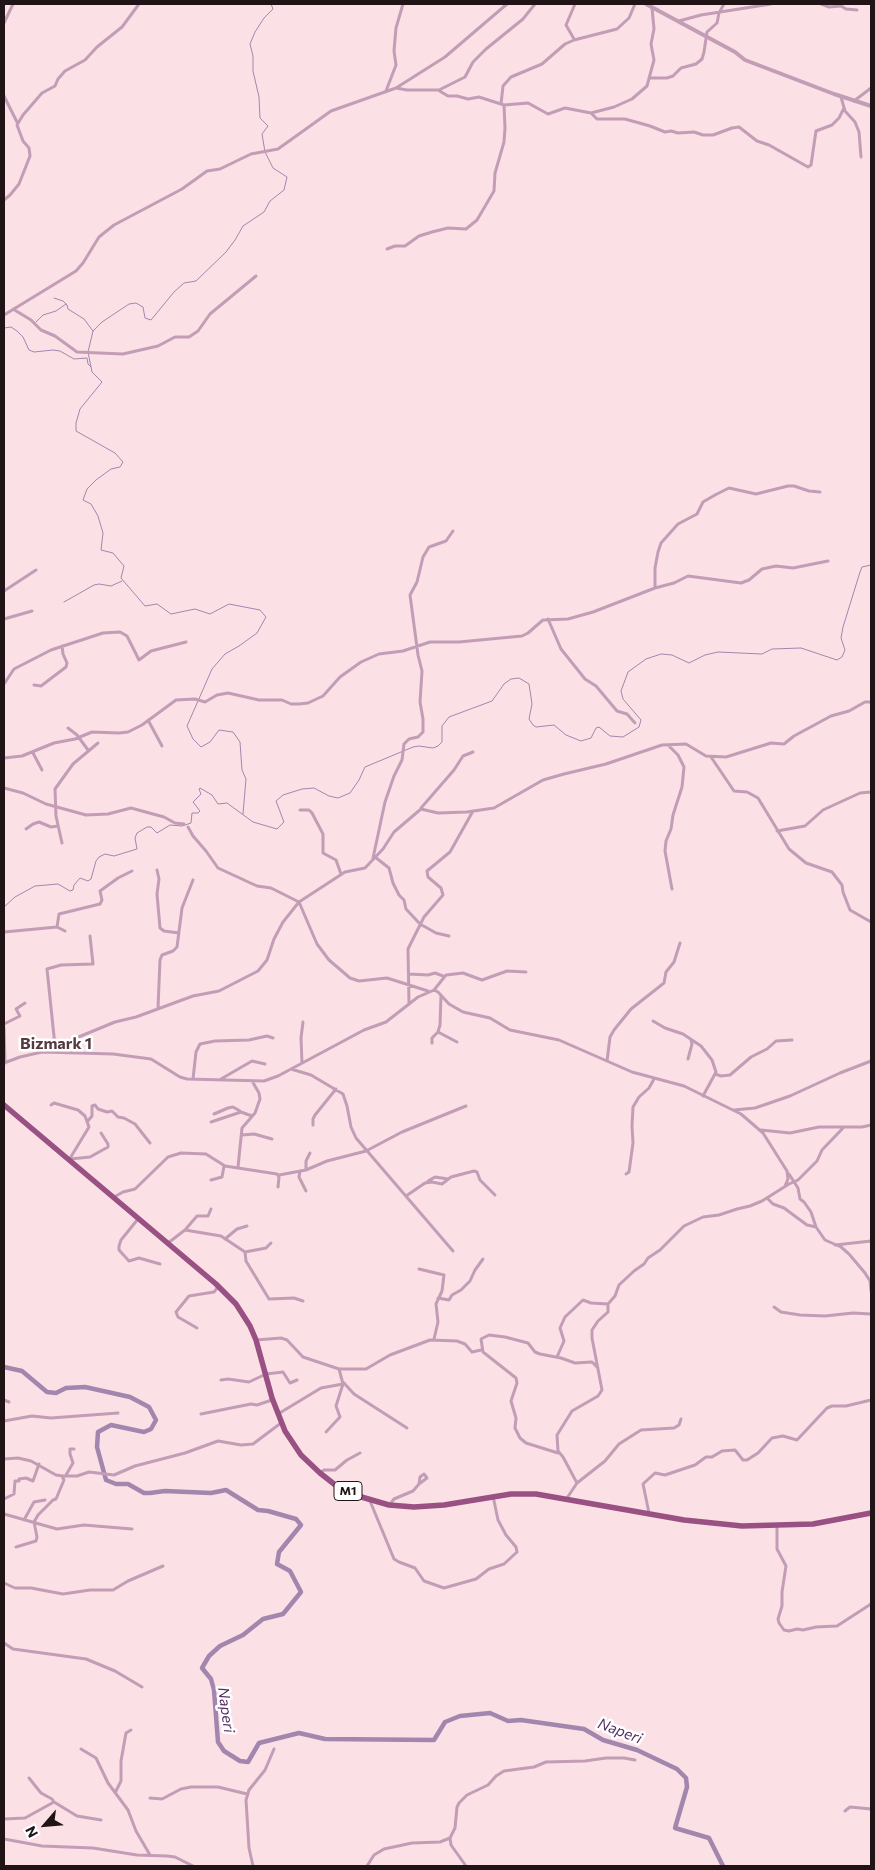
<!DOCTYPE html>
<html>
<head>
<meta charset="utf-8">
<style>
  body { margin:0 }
  #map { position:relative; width:875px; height:1870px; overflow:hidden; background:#fbe0e5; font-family:Commissioner,sans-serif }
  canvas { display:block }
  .frame { position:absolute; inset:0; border:5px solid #201417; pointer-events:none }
  .north { position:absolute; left:20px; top:1800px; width:50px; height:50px; -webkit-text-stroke:4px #fff; paint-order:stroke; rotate:243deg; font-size:14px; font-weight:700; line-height:20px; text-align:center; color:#201417 }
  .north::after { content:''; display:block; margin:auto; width:18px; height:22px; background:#201417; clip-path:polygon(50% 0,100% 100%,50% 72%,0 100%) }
</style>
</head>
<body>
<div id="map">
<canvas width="875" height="1870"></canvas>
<div class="frame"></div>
<div class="north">N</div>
</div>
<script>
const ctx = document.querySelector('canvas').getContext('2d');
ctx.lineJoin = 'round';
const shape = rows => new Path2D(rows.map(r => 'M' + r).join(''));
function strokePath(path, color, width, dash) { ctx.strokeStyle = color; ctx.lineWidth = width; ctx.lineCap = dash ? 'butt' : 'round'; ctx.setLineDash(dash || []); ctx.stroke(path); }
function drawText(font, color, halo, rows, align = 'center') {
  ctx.font = font + ' Commissioner,sans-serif'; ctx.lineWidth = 5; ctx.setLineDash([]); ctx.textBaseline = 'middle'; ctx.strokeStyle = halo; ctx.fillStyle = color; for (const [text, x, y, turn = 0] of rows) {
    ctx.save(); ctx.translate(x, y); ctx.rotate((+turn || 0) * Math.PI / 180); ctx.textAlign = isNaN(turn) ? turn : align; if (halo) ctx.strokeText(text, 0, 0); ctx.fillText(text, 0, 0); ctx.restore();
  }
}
const stream = shape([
  [54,298,63,301,67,305,68,309,84,319,93,331],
  [36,322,43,315,56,311,66,304],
  [4,328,11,327,17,331,23,337,29,350,34,352,53,350,60,351,74,359,87,358,88,364,91,367],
  [64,602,94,585,99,584,111,586,122,581],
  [243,814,246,779,242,770,240,742,233,732,219,730,210,742,201,747,193,739,187,726,212,669,225,654,239,646,257,633,266,617,260,610,229,604,210,614,195,609,171,614,157,604,145,606,121,578,124,566,113,553,101,550,103,533,98,516,91,504,83,500,87,489,96,480,111,469,120,467,123,462,115,453,76,431,76,423,80,409,102,382,92,372,88,352,93,331,102,322,129,304,136,303,143,307,145,318,151,320,174,292,184,283,196,281,226,252,235,240,243,226,264,212,270,201,284,190,287,177,273,168,265,152,262,134,268,126,260,118,259,97,253,71,253,56,250,44,255,32,264,18,273,9,271,4],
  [4,907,15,897,35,886,58,884,70,891,73,890,74,885,80,878,88,881,91,879,96,861,99,857,105,854,114,856,137,849,135,838,137,833,147,827,151,827,157,833,170,825,182,826,191,823,192,813,198,813,200,811,193,802,201,794,199,789,200,788,212,795,218,804,227,803,253,822,277,829,284,822,276,801,283,795,302,789,314,788,329,796,338,798,350,793,359,780,365,767,413,747,419,746,433,748,438,746,442,742,442,726,449,717,492,701,504,684,511,679,519,678,529,684,532,704,529,719,533,725,536,727,554,725,566,735,581,741,591,738,596,728,599,727,610,736,623,737,639,727,641,720,623,699,621,691,628,672,646,659,661,654,672,655,689,663,705,655,718,652,762,654,772,649,801,648,837,660,842,657,845,650,841,638,843,627,860,572,862,567,871,565]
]);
const river = shape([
  [4,1367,22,1371,47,1392,56,1393,66,1388,85,1387,130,1397,149,1407,156,1420,151,1429,144,1432,111,1425,98,1432,97,1447,106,1480,116,1484,128,1484,144,1493,150,1493,165,1491,211,1493,226,1490,258,1510,268,1511,296,1519,301,1525,279,1552,277,1564,290,1571,301,1592,283,1614,263,1619,243,1635,220,1646,209,1656,202,1668,211,1679,214,1690,218,1742,224,1751,240,1761,248,1762,259,1743,299,1733,325,1739,434,1740,445,1722,460,1716,490,1713,508,1721,521,1720,584,1729,603,1740,637,1750,677,1769,686,1778,687,1787,675,1828,709,1838,723,1866]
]);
const minor = shape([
  [821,4,829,7,841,6,846,9,857,10],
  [679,21,701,15,771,4],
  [4,23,13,4],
  [574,39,566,25,575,4],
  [649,78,667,78,673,76,681,68,696,64,702,59,704,52,707,32,717,23,719,13,724,4],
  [396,88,407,90,438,90,448,96,457,96,468,99,479,97,504,105,528,103,548,114,565,108,591,113,614,107,632,99,647,86,654,60,651,44,654,29,652,8],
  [439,90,465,77,473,62,486,49,523,19,535,4],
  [386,91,396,65,394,51,396,28,403,4],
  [4,96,17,122],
  [841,97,845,111,855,122,859,132,861,157],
  [854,101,871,88],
  [501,104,503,86,511,77,542,64,565,44,574,40,617,29,629,18,635,4],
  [591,113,597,119,625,119,650,126,665,132,671,131,678,133,694,132,703,135,713,135,732,128,739,127,757,141,769,145,808,167,811,165,816,131,832,125,839,118,844,108],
  [4,200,10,195,19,184,30,156,29,148,23,141,17,125,23,115,42,93,55,86,58,79,65,71,85,60,97,47,122,27,139,4],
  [387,249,395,246,405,246,419,236,432,232,448,228,466,229,477,220,494,191,495,173,504,142,505,128,504,105],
  [13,309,31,320,41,330,55,336,77,352,123,354,158,346,175,337,189,337,198,331,210,314,256,276],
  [4,315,76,271,83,263,99,237,114,225,182,189,207,171,220,169,251,154,278,149,331,111,396,88,445,57,507,4],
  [655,588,655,568,658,552,661,543,678,524,697,514,703,502,715,495,729,488,756,494,788,486,794,486,809,491,820,492],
  [4,591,36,570],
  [4,619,32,611],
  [548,619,561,649,585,679,596,686,617,711,627,714,635,723],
  [4,684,14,669,51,650,103,633,120,632,127,636,139,660,151,651,186,642],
  [34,685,41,686,66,667,67,663,63,654,62,646],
  [148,720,162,746],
  [68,728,77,735,88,750],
  [668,745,678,755,684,767,682,787,673,815,671,829,666,841,665,851,672,889],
  [33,753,42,770],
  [711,757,734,791,747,792,758,798,789,849,806,863,832,872,842,885,843,892,850,910,871,922],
  [4,758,22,756,54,743,75,739,92,732,119,733,128,732,142,725,176,700,195,699,205,702,217,695,228,693,259,700,282,700,291,704,299,704,308,703,323,696,340,677,361,662,379,654,403,651,430,642,459,642,522,636,528,633,543,620,568,619,593,612,655,588,674,583,688,576,741,583,749,580,762,569,776,566,793,568,828,561],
  [4,788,23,793,46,804,86,815,108,814,131,808,164,817,175,823,184,824],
  [421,808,454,770,463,756,473,752],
  [300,810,309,810,312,813,323,834,323,853,336,860,341,874],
  [188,827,193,836,206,851,218,868,257,886,271,888,299,902,317,944,329,960,350,978,359,981,387,978,428,991],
  [26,829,33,824,39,822,51,827,58,826],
  [777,831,805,826,823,810,860,793,871,792],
  [62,843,56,816,55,789,73,764,98,743],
  [375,857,389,868,393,883,399,895,404,900,406,909,420,924,436,933,449,936],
  [373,858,385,802,394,776,402,760,404,744,409,739,418,737,423,732,423,719,420,702,422,671,418,655,410,595,417,582,423,557,429,547,446,541,453,531],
  [157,870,159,879,157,894,160,928,164,931,179,933],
  [57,927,59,914,100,904,102,900,100,891,118,878,132,871],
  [4,932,57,927,65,931],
  [409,974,428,975,435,973,443,976],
  [434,990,446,975,463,973,482,980,507,971,526,972],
  [409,1003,408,949,424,917,443,895,441,888,428,877,427,871,450,852,473,811],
  [158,1008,160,960,162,955,173,951,177,947,182,908,193,880],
  [653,1021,665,1028,683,1034,701,1046,712,1060,716,1072,703,1096],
  [4,1024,20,1016,16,1009,25,1003],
  [4,1028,5,1063],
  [438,1032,457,1042],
  [432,1043,432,1038,438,1032,440,1025,441,995],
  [55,1046,47,969,61,965,93,964,90,936],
  [42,1052,115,1022,136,1017,193,996,219,991,258,971,267,960,274,939,283,922,299,902,345,872,365,868,383,849,394,832,421,809,438,813,467,812,494,808,543,780,564,774,606,764,662,745,686,744,706,756,726,757,771,743,784,744,794,736,831,716,849,711,865,702,871,702],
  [688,1059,692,1044,691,1040],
  [607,1061,610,1037,614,1030,631,1009,664,983,666,972,674,962,680,943],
  [4,1063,20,1057,42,1052,113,1054,151,1059,180,1077,187,1079,264,1081,278,1076,364,1030,386,1022,418,997,434,990,438,992,449,1004,463,1012,490,1018,510,1030,559,1040,632,1072,684,1086,741,1114,763,1133,787,1171,788,1179,785,1186],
  [302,1063,301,1038,303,1022],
  [291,1069,311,1075,343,1094,347,1106,351,1127,356,1138,453,1251],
  [715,1074,721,1076,730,1075,751,1057,767,1049,776,1041,792,1040],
  [193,1079,196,1052,200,1044,215,1041,249,1040,267,1036,273,1038],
  [221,1079,252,1061,265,1064],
  [51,1105,54,1103,78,1110,85,1116,89,1127,69,1160],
  [734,1110,755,1108,790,1096,840,1073,871,1061],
  [214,1114,228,1108,233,1107,240,1111],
  [87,1122,92,1116,92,1106,95,1105,98,1109,107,1112,112,1111,118,1117,124,1118,135,1124,150,1143],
  [211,1122,241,1112,252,1116],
  [313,1125,313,1119,315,1115,336,1089],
  [761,1130,790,1133,819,1127,862,1127,871,1125],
  [242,1135,254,1134,272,1139],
  [310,1153,306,1161,306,1170,327,1161,366,1151,402,1132,466,1106],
  [70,1159,90,1157,108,1147,108,1144,101,1133],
  [238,1167,242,1128,255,1113,260,1099,259,1093,252,1081],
  [300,1171,299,1177,306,1191],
  [626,1174,629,1172,633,1143,632,1126,633,1107,639,1097,649,1088,654,1079],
  [789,1174,798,1188,800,1199,804,1202,811,1212,816,1227,825,1240,841,1247,849,1254,865,1273,870,1281,871,1291],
  [279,1175,306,1170],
  [211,1180,222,1177,224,1166],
  [428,1181,435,1177,448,1179],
  [406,1196,425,1183,432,1182,442,1184,451,1177,474,1171,477,1172,480,1180,495,1195],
  [114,1197,123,1192,135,1189,168,1157,181,1153,206,1154,225,1166,277,1174,279,1177,278,1187],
  [767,1198,773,1204,784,1208,807,1225,816,1227],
  [138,1219,121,1240,119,1246,119,1250,129,1261,139,1258,160,1264],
  [185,1230,197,1216,208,1216,211,1209],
  [225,1239,237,1229,247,1226],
  [168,1243,185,1230,221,1236,245,1252,266,1248,271,1243],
  [835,1245,871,1241],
  [245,1252,246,1261,269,1299,294,1298,303,1301],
  [419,1269,444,1275,442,1291,436,1304,438,1322,434,1339],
  [438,1298,449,1300,452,1295,461,1290,470,1281,475,1270,483,1259],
  [774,1307,781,1312,800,1315,825,1316,853,1313,871,1314],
  [197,1328,178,1317,176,1312,189,1296,214,1292,218,1287],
  [256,1340,281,1338,287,1340,303,1357,339,1369,366,1369,390,1355,430,1340,457,1341,465,1344,472,1352,481,1350],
  [557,1357,564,1341,560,1328,565,1317,583,1300,591,1303,608,1304],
  [221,1380,228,1379,249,1382,266,1374,283,1372,290,1383,297,1380],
  [343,1382,354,1394,407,1428],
  [4,1400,9,1402],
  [201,1414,251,1404,257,1405,272,1400],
  [278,1414,321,1388,343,1384],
  [4,1421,32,1416,51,1418,118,1413],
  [326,1432,340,1417,336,1406,343,1384,339,1369],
  [558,1453,526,1443,520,1438,515,1428,516,1418,511,1401,517,1383,516,1378,483,1352,481,1339,489,1335,505,1337,528,1343,535,1352,540,1354,561,1358,575,1363,592,1362,598,1368],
  [4,1459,18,1458,31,1461,56,1475,63,1476,77,1476,89,1472,114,1475,135,1466,185,1453,218,1441,241,1445,253,1444,281,1423],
  [320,1473,324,1470,335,1470,347,1460,360,1453],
  [66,1475,73,1463,70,1454,70,1449,74,1449],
  [577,1483,563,1457,558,1451,557,1435,572,1411,598,1396,602,1390,592,1338,592,1330,598,1321,608,1312,608,1304,615,1296,619,1285,634,1271,644,1264,648,1258,660,1250,684,1226,703,1217,719,1215,737,1209,750,1206,762,1201,789,1184,798,1180,817,1161,822,1150,844,1127],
  [419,1484,427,1478,424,1474],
  [567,1498,577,1483,605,1461,619,1444,641,1430,674,1428,679,1425,681,1419],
  [4,1499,14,1494,15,1481,19,1481,19,1479,26,1478,33,1481,39,1464],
  [370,1501,394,1559,399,1562,415,1568,424,1581,444,1588,476,1579,489,1569,504,1564,517,1552,516,1547,506,1535,498,1520,493,1496],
  [390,1504,394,1499,413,1491,419,1484,420,1477,424,1474],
  [649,1513,643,1484,655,1473,665,1475,695,1465,706,1457,712,1457,722,1451,735,1450,743,1460,747,1460,758,1453,772,1438,783,1436,797,1440,827,1408,832,1406,846,1406,871,1400],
  [4,1514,57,1529,84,1525,132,1529],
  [24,1520,34,1502,45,1500],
  [777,1526,777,1549,786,1566,782,1592,782,1606,778,1619,779,1623,784,1630,789,1631,797,1629,803,1630,816,1627,837,1626,871,1604],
  [16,1547,36,1541,37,1537,34,1522,38,1515,53,1500,56,1499,64,1480,62,1476],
  [4,1583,15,1588,31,1588,63,1594,90,1590,113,1590,128,1581,163,1566],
  [4,1643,13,1649,86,1659,115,1671,142,1687],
  [81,1749,96,1758,108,1783,128,1810,136,1831,150,1855],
  [29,1778,41,1793,52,1799,54,1802],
  [115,1793,121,1781,121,1761,126,1733,131,1730],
  [150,1798,162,1799,181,1789,191,1787,218,1787,247,1794],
  [845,1811,850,1807,871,1809],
  [4,1819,25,1818,54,1802,77,1816,101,1820],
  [450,1838,455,1828,457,1807,459,1803,467,1795,488,1785,496,1776,504,1771,534,1767,546,1762,585,1761,606,1758,624,1758,635,1760],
  [4,1839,42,1846,93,1848,137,1855,167,1856,175,1857,193,1866],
  [253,1866,249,1848,246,1800,249,1790,265,1770,274,1749],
  [367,1866,374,1855,384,1849,412,1843,440,1842,450,1838,451,1845,466,1866]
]);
const tertiary = shape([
  [646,4,735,52,745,60,834,94,871,106]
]);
const trunk = shape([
  [4,1105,216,1284,236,1304,250,1326,256,1340,272,1398,285,1431,301,1455,320,1473,334,1484,358,1496,389,1505,414,1507,444,1505,511,1494,536,1494,684,1520,742,1526,813,1524,871,1513]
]);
const shields = [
  [348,1491,28]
];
const shieldNames = [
  ["M1",348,1491]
];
const waterNames = [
  ["Naperi",226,1710,82],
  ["Naperi",620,1731,21]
];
const quarterNames = [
  ["Bizmark 1",56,1044]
];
strokePath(stream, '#a286ae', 1);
strokePath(river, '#a286ae', 4.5);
strokePath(minor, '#c39db6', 3);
strokePath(tertiary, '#c39db6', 4);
strokePath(trunk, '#995083', 5.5);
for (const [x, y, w] of shields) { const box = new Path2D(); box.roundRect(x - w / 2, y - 9.5, w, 19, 4); ctx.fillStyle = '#fff'; ctx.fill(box); strokePath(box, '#201417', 1); }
drawText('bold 12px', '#201417', null, shieldNames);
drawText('italic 15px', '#563166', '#fff', waterNames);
drawText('bold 16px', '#553a40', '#fff', quarterNames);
</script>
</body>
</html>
